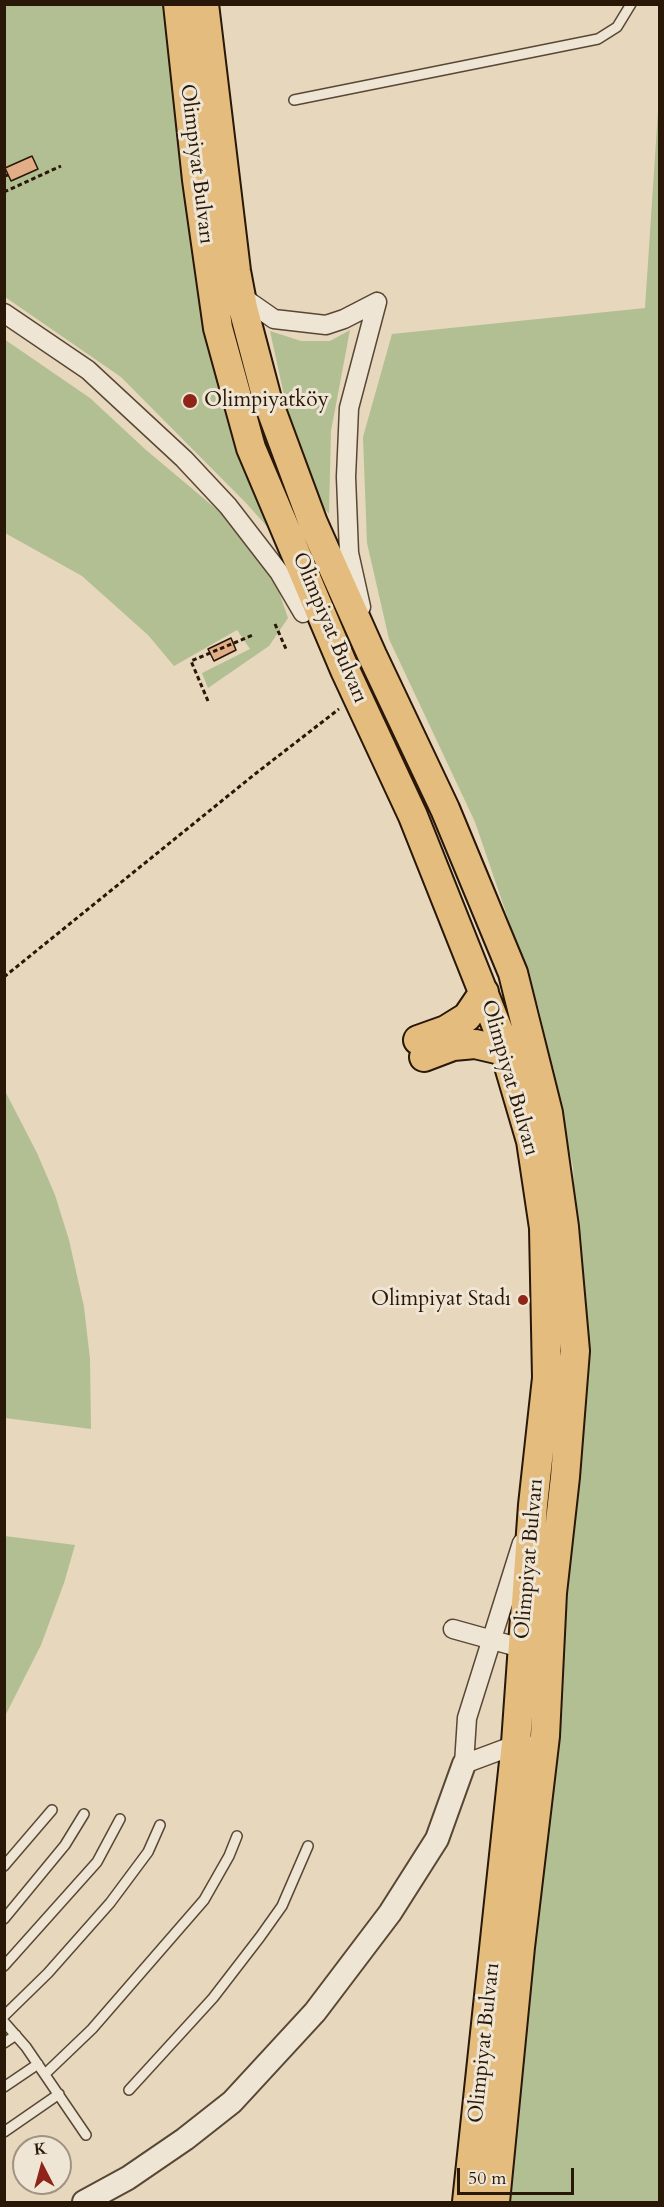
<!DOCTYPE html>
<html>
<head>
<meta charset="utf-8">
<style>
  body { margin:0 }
  #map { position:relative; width:664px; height:2207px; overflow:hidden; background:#e6d7bd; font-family:Cardo,serif }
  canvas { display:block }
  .frame { position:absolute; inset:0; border:6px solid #291707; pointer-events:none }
  .north { position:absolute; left:12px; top:2135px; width:60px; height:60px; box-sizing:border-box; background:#efe5d4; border:2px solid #a09382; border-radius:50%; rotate:354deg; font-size:16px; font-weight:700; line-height:24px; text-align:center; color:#291707 }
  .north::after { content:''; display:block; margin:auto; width:21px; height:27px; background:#8f2418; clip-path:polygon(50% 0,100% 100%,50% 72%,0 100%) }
  .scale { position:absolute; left:457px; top:2168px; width:117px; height:27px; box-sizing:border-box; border:3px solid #291707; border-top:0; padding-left:8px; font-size:18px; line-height:21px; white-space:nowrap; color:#291707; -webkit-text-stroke:4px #efe5d4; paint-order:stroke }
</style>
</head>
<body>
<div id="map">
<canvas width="664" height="2207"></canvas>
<div class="frame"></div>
<div class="north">K</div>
<div class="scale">50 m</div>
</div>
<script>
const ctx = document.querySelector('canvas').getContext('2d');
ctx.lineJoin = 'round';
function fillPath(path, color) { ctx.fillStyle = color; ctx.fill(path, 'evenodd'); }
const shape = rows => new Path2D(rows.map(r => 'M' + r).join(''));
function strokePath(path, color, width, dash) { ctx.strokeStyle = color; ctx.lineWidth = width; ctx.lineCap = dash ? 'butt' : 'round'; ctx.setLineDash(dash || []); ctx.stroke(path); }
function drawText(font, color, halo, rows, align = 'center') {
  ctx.font = font + ' Cardo,serif'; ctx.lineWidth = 6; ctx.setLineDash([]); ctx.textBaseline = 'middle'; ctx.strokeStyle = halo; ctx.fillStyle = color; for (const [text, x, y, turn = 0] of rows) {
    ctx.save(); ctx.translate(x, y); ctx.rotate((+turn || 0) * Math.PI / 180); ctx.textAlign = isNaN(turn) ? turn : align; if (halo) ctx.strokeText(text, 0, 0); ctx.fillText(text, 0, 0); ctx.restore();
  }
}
const green = shape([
  [5,5,164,5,172,90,202,292,279,540,247,504,121,377,5,297],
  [659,96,659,2202,510,2202,514,2125,558,1728,580,1431,579,1299,573,1167,539,1009,475,822,389,639,367,543,363,437,392,334,645,308],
  [350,330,331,431,329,514,322,506,289,418,270,331,301,341,330,341],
  [4,339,90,398,146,450,233,523,278,589,288,618,269,646,208,688,202,673,250,649,237,630,174,666,148,635,82,576,5,533],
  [5,1091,37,1153,55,1195,69,1240,84,1307,90,1359,91,1429,5,1418],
  [5,1536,75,1545,64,1583,41,1645,5,1716]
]);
const building = shape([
  [32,156,38,169,11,181,5,168,32,156],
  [231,638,236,650,214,661,208,649,231,638]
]);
const path = shape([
  [4,176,8,175],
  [4,192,61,166],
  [275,624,286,649],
  [208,701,191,661,253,635],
  [4,977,255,774,339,709]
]);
const service = shape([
  [294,100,598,39,617,27,631,4],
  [4,1866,52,1810],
  [4,1919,65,1845,84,1814],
  [4,1966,97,1862,120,1819],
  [4,2016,48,1973,110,1903,148,1852,160,1825],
  [4,2022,26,2047,86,2135],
  [4,2043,16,2035],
  [45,2074,92,2029,204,1900,229,1856,237,1836],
  [4,2087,38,2064],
  [129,2090,213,1998,260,1937,282,1906,308,1846],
  [4,2132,59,2094]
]);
const minor = shape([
  [241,296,274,319,326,325,344,319,377,302],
  [4,313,88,370,184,459,228,506,279,572,303,613],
  [361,607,349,553,346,477,349,408,377,302],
  [522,1543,467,1718,464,1764,523,1742],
  [453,1629,532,1651]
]);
const tertiary = shape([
  [84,2202,128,2178,185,2139,232,2102,315,2012,390,1913,437,1839,464,1764]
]);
const primary = shape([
  [178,4,197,180,218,328,251,448,345,670,413,816,499,1032,531,1141,544,1228,547,1378,533,1505,516,1743,467,2202],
  [204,4,236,271,243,308,267,399,313,523,372,655,445,809,513,973,548,1113,564,1227,575,1351,565,1477,552,1593,545,1736,520,1947,495,2202],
  [418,1040,446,1030,467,1017,484,992],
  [424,1057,453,1046,475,1044,505,1051]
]);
const markers = [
  [190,401,8,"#8f2418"],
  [523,1300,6,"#8f2418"]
];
const streetNames = [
  ["Olimpiyat Bulvarı",196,164,83],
  ["Olimpiyat Bulvarı",329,628,67],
  ["Olimpiyat Bulvarı",509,1078,74],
  ["Olimpiyat Bulvarı",530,1559,-85],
  ["Olimpiyat Bulvarı",485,2043,-84]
];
const poiNames = [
  ["Olimpiyatköy",204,401],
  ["Olimpiyat Stadı",511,1300,"right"]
];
fillPath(green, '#b2bf93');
fillPath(building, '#e2ae88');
strokePath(building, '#291707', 1.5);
strokePath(service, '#584734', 12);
strokePath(minor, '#584734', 21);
strokePath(tertiary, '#584734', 26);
strokePath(primary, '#291707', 32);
strokePath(path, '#291707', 3, [4.5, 3]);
strokePath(service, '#efe5d4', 9);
strokePath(minor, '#efe5d4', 18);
strokePath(tertiary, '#efe5d4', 22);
strokePath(primary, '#e3bc7e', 28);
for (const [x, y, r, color] of markers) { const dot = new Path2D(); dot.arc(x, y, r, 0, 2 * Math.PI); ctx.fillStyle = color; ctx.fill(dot); strokePath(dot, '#efe5d4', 2); }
drawText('21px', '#291707', '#efe5d4', streetNames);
drawText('21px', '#291707', '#efe5d4', poiNames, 'left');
</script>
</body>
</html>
